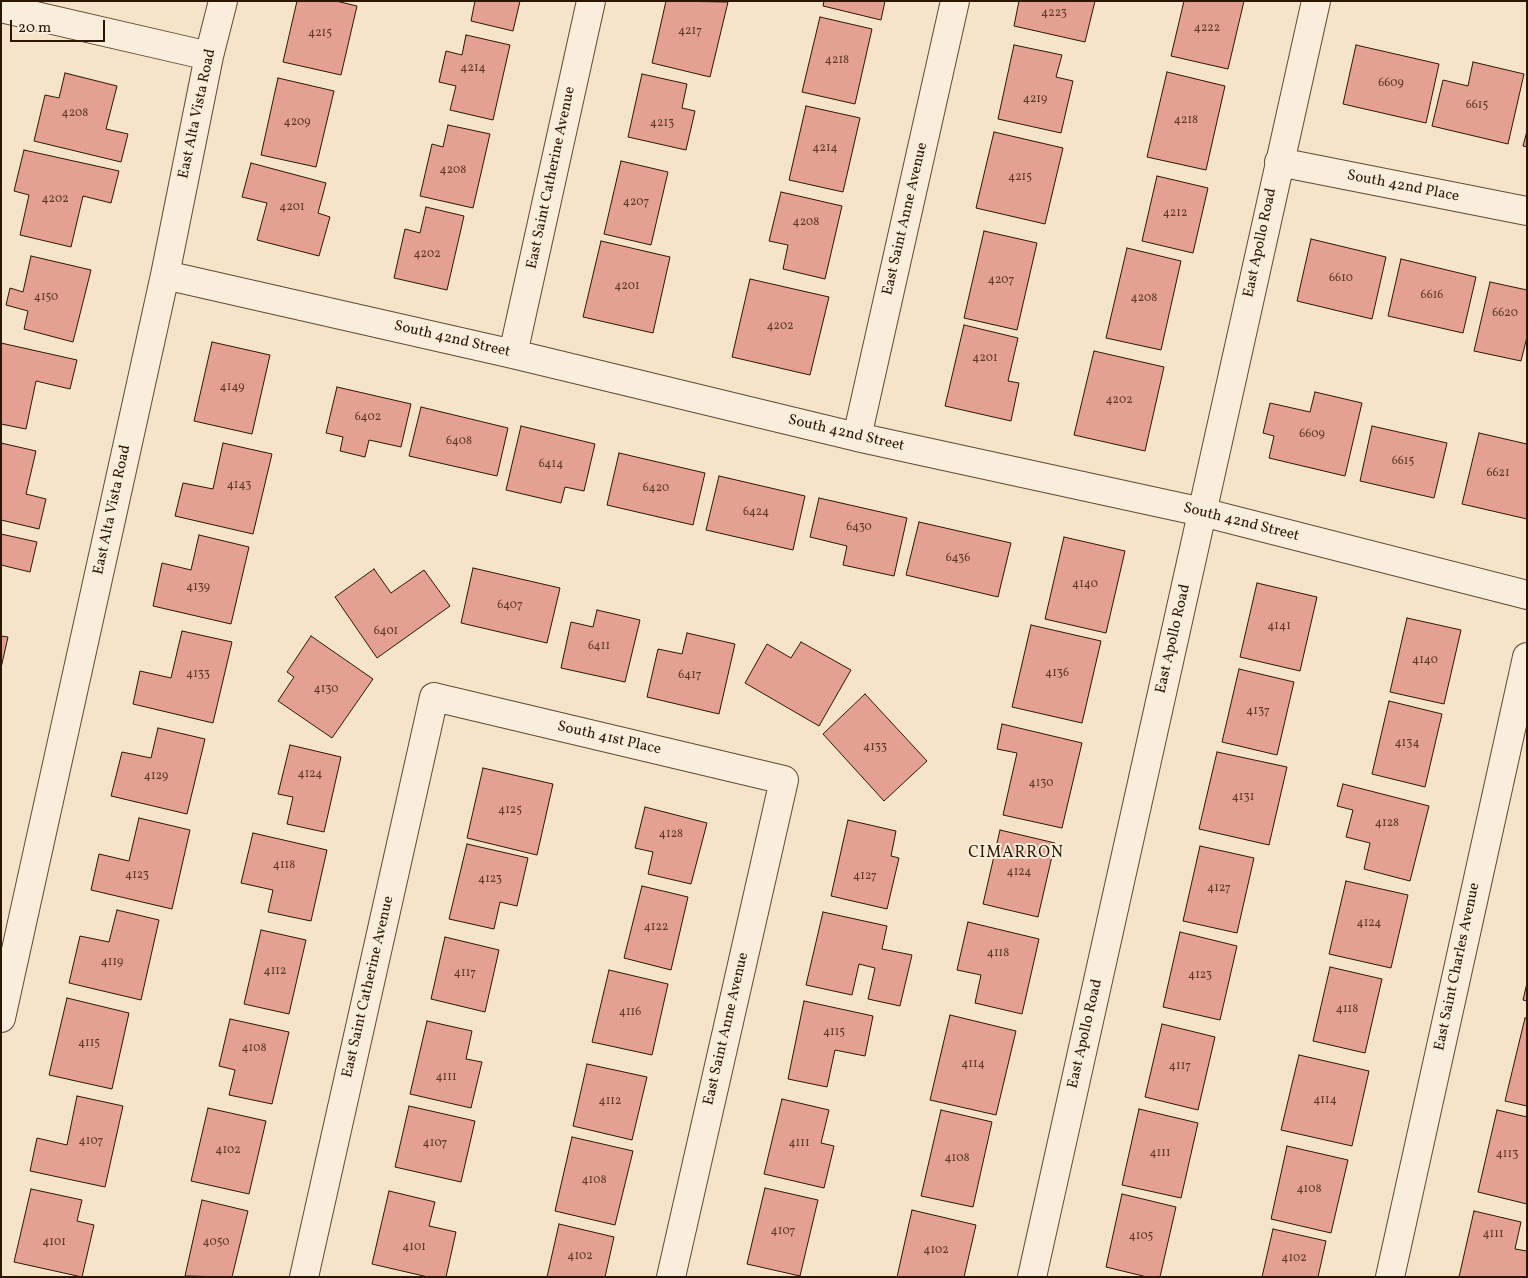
<!DOCTYPE html>
<html>
<head>
<meta charset="utf-8">
<style>
  body { margin:0 }
  #map { position:relative; width:1528px; height:1278px; overflow:hidden; background:#f6e4c8; font-family:Vollkorn,serif }
  canvas { display:block }
  .frame { position:absolute; inset:0; border:2px solid #2d1600; pointer-events:none }
  .scale { position:absolute; left:10px; top:20px; width:95px; height:22px; box-sizing:border-box; border:2px solid #2d1600; border-top:0; padding-left:6px; font-size:15px; line-height:18px; white-space:nowrap; color:#2d1600; -webkit-text-stroke:4px #f9eddb; paint-order:stroke }
</style>
</head>
<body>
<div id="map">
<canvas width="1528" height="1278"></canvas>
<div class="frame"></div>
<div class="scale">20 m</div>
</div>
<script>
const ctx = document.querySelector('canvas').getContext('2d');
ctx.lineJoin = 'round';
function fillPath(path, color) { ctx.fillStyle = color; ctx.fill(path, 'evenodd'); }
const shape = rows => new Path2D(rows.map(r => 'M' + r).join(''));
function strokePath(path, color, width, dash) { ctx.strokeStyle = color; ctx.lineWidth = width; ctx.lineCap = dash ? 'butt' : 'round'; ctx.setLineDash(dash || []); ctx.stroke(path); }
function drawText(font, color, halo, rows, align = 'center') {
  ctx.font = font + ' Vollkorn,serif'; ctx.lineWidth = 4; ctx.setLineDash([]); ctx.textBaseline = 'middle'; ctx.strokeStyle = halo; ctx.fillStyle = color; for (const [text, x, y, turn = 0] of rows) {
    ctx.save(); ctx.translate(x, y); ctx.rotate((+turn || 0) * Math.PI / 180); ctx.textAlign = isNaN(turn) ? turn : align; if (halo) ctx.strokeText(text, 0, 0); ctx.fillText(text, 0, 0); ctx.restore();
  }
}
const building = shape([
  [297,1,336,1,357,6,341,75,283,62,297,1],
  [475,1,520,1,513,31,471,21,475,1],
  [666,1,728,2,710,77,652,63,666,1],
  [824,1,885,1,881,20,823,6,824,1],
  [1019,1,1095,1,1085,42,1014,26,1019,1],
  [1184,1,1244,1,1228,69,1171,56,1184,1],
  [820,17,872,29,855,104,802,92,820,17],
  [466,35,510,45,493,120,450,110,456,86,439,82,446,51,462,55,466,35],
  [1014,45,1062,55,1056,77,1073,81,1061,133,998,119,1014,45],
  [1356,45,1439,64,1426,123,1343,104,1356,45],
  [1473,62,1524,74,1508,144,1432,126,1443,80,1468,86,1473,62],
  [1167,72,1225,86,1206,170,1147,157,1167,72],
  [65,73,117,86,106,129,128,134,121,162,34,141,45,95,59,98,65,73],
  [642,74,687,84,682,108,695,111,686,150,628,137,642,74],
  [278,78,334,91,316,167,261,155,278,78],
  [806,106,860,118,843,192,789,180,806,106],
  [448,125,490,134,473,208,420,196,432,144,443,147,448,125],
  [1527,131,1527,147,1523,146,1527,131],
  [994,132,1063,148,1045,224,976,208,994,132],
  [24,150,119,171,111,203,83,196,71,247,20,235,29,195,14,191,24,150],
  [621,161,668,172,651,245,604,234,621,161],
  [251,163,326,183,318,213,330,217,319,256,257,240,267,203,242,197,251,163],
  [1157,176,1208,188,1193,253,1142,241,1157,176],
  [781,192,842,206,825,279,783,269,788,245,769,241,781,192],
  [426,207,464,216,447,290,394,278,405,229,420,233,426,207],
  [984,231,1037,243,1017,330,964,318,984,231],
  [1311,239,1386,257,1372,319,1297,301,1311,239],
  [601,241,670,257,653,333,583,317,601,241],
  [1127,248,1181,261,1161,350,1106,338,1127,248],
  [31,256,91,270,73,342,24,329,28,311,6,305,10,288,23,292,31,256],
  [1401,259,1476,277,1463,333,1388,316,1401,259],
  [750,279,829,297,810,375,732,357,750,279],
  [1490,282,1527,290,1527,337,1521,361,1474,351,1490,282],
  [964,325,1018,338,1008,381,1019,383,1011,421,945,406,964,325],
  [212,342,270,355,252,434,194,421,212,342],
  [1,343,77,360,70,389,36,381,26,429,1,424,1,343],
  [1094,351,1164,367,1145,451,1074,435,1094,351],
  [337,387,411,404,401,447,369,440,365,457,340,451,343,437,326,433,337,387],
  [1315,392,1362,403,1345,476,1269,458,1274,436,1263,433,1270,403,1310,412,1315,392],
  [421,407,508,428,497,476,409,456,421,407],
  [521,426,595,444,584,491,565,487,561,503,506,490,521,426],
  [1372,426,1447,443,1434,498,1360,481,1372,426],
  [1479,433,1527,444,1527,519,1462,504,1479,433],
  [1,443,36,451,26,494,46,499,39,529,1,520,1,443],
  [223,443,272,454,253,534,175,516,183,483,213,489,223,443],
  [619,453,705,473,693,525,607,505,619,453],
  [719,476,805,496,793,550,706,530,719,476],
  [819,498,907,518,894,576,843,565,847,546,810,537,819,498],
  [919,522,1011,543,998,597,906,575,919,522],
  [1,534,37,542,30,572,1,565,1,534],
  [199,535,249,547,231,624,153,606,162,563,191,570,199,535],
  [1064,537,1125,551,1106,633,1045,619,1064,537],
  [473,568,560,588,547,643,461,623,473,568],
  [374,569,391,593,424,570,450,606,377,658,335,597,374,569],
  [1257,583,1317,597,1300,671,1240,657,1257,583],
  [597,610,640,620,625,682,561,668,571,622,593,627,597,610],
  [1407,618,1461,630,1444,704,1390,692,1407,618],
  [1031,625,1101,641,1082,723,1012,707,1031,625],
  [182,631,232,642,213,723,133,704,140,671,171,678,182,631],
  [687,633,735,644,719,714,647,697,658,649,682,654,687,633],
  [1,636,8,637,1,668,1,636],
  [311,636,373,679,332,738,278,701,294,677,287,672,311,636],
  [801,642,851,670,819,726,745,683,767,644,791,658,801,642],
  [1239,669,1294,682,1277,755,1222,742,1239,669],
  [865,694,927,761,884,801,823,734,865,694],
  [1389,701,1442,714,1425,787,1372,774,1389,701],
  [1002,724,1082,743,1062,828,1003,815,1017,753,997,749,1002,724],
  [158,728,205,739,187,814,111,796,122,752,151,758,158,728],
  [290,745,341,757,324,832,287,824,293,797,278,794,290,745],
  [1217,752,1287,767,1269,845,1199,829,1217,752],
  [483,768,553,784,537,855,467,838,483,768],
  [1343,784,1429,806,1410,881,1364,869,1370,843,1346,837,1353,810,1337,806,1343,784],
  [645,807,707,823,691,884,648,874,653,852,635,848,645,807],
  [139,818,190,830,172,909,91,890,99,854,129,861,139,818],
  [848,820,896,831,891,856,899,858,887,909,831,896,848,820],
  [1000,830,1055,843,1038,917,983,904,1000,830],
  [253,833,327,850,311,921,268,912,273,890,241,883,253,833],
  [467,844,528,858,517,906,500,902,494,929,449,919,467,844],
  [1200,846,1254,858,1237,933,1183,921,1200,846],
  [1346,881,1408,895,1391,968,1329,954,1346,881],
  [642,886,688,897,671,970,624,958,642,886],
  [117,910,159,920,141,1000,69,983,80,936,109,942,117,910],
  [823,912,887,926,882,949,912,955,900,1006,868,999,875,968,859,964,852,995,806,985,823,912],
  [968,922,1039,939,1022,1014,975,1003,981,975,957,970,968,922],
  [261,930,306,940,289,1014,244,1004,261,930],
  [1180,932,1237,946,1220,1020,1163,1007,1180,932],
  [445,937,499,950,485,1012,431,999,445,937],
  [1330,967,1382,979,1365,1053,1313,1041,1330,967],
  [609,970,668,984,652,1055,592,1042,609,970],
  [1527,983,1527,1001,1523,1000,1527,983],
  [67,998,129,1013,112,1089,49,1075,67,998],
  [804,1001,873,1016,865,1056,835,1050,827,1087,788,1079,804,1001],
  [950,1015,1016,1031,996,1115,930,1100,950,1015],
  [1525,1018,1527,1018,1527,1106,1505,1101,1525,1018],
  [230,1019,289,1032,272,1104,229,1095,235,1070,219,1066,230,1019],
  [427,1021,472,1031,466,1059,482,1062,471,1108,410,1094,427,1021],
  [1162,1024,1215,1037,1198,1110,1145,1097,1162,1024],
  [1299,1055,1369,1071,1352,1146,1281,1130,1299,1055],
  [587,1064,647,1077,632,1140,573,1126,587,1064],
  [77,1096,123,1106,105,1187,30,1171,37,1138,67,1145,77,1096],
  [782,1099,829,1110,821,1143,834,1146,824,1188,764,1174,782,1099],
  [409,1106,475,1121,461,1182,395,1167,409,1106],
  [208,1108,266,1121,249,1194,191,1181,208,1108],
  [1139,1109,1198,1123,1181,1198,1122,1185,1139,1109],
  [941,1110,992,1122,973,1207,921,1196,941,1110],
  [1497,1110,1527,1117,1527,1204,1478,1192,1497,1110],
  [572,1137,633,1151,615,1225,555,1211,572,1137],
  [1287,1146,1348,1160,1331,1233,1271,1219,1287,1146],
  [765,1188,818,1200,800,1276,747,1264,765,1188],
  [31,1189,82,1200,77,1221,94,1225,82,1277,14,1262,31,1189],
  [389,1191,435,1202,429,1226,456,1232,446,1277,428,1277,372,1264,389,1191],
  [1122,1194,1176,1207,1160,1277,1147,1277,1106,1267,1122,1194],
  [202,1200,248,1211,232,1277,185,1276,202,1200],
  [912,1210,976,1225,964,1277,897,1277,912,1210],
  [1474,1211,1521,1222,1515,1249,1527,1251,1527,1277,1459,1277,1474,1211],
  [559,1224,614,1237,605,1277,547,1277,559,1224],
  [1273,1229,1326,1241,1318,1277,1262,1277,1273,1229]
]);
const minor = shape([
  [1,8,209,56],
  [1279,162,1527,211],
  [165,275,513,354,857,437,1202,512,1527,595],
  [513,354,591,1],
  [857,437,955,1],
  [1,1018,165,275,209,56,223,1],
  [304,1277,434,697,784,780,671,1277],
  [1032,1277,1316,1],
  [1390,1277,1527,657]
]);
const numberNames = [
  ["4223",1054,14],
  ["4222",1207,29],
  ["4217",690,32],
  ["4215",320,34],
  ["4218",837,61],
  ["4214",473,69],
  ["6609",1391,84],
  ["4219",1035,100],
  ["6615",1477,106],
  ["4208",75,114],
  ["4218",1186,121],
  ["4209",297,123],
  ["4213",662,124],
  ["4214",825,149],
  ["4208",453,171],
  ["4215",1020,178],
  ["4202",55,200],
  ["4207",636,203],
  ["4201",292,208],
  ["4212",1175,214],
  ["4208",806,223],
  ["4202",427,255],
  ["6610",1341,279],
  ["4207",1001,281],
  ["4201",627,287],
  ["6616",1432,296],
  ["4150",46,298],
  ["4208",1144,299],
  ["6620",1505,314],
  ["4202",780,327],
  ["4201",985,359],
  ["4149",232,388],
  ["4202",1119,401],
  ["6402",368,418],
  ["6609",1312,435],
  ["6408",459,442],
  ["6615",1403,462],
  ["6414",551,465],
  ["6621",1498,474],
  ["4143",239,486],
  ["6420",656,489],
  ["6424",756,513],
  ["6430",859,528],
  ["6436",958,559],
  ["4140",1085,585],
  ["4139",198,588],
  ["6407",510,606],
  ["4141",1279,627],
  ["6401",386,632],
  ["6411",599,647],
  ["4140",1425,661],
  ["4136",1057,674],
  ["4133",198,675],
  ["6417",690,676],
  ["4130",326,690],
  ["4137",1258,712],
  ["4134",1407,744],
  ["4133",875,748],
  ["4124",310,775],
  ["4129",156,777],
  ["4130",1041,784],
  ["4131",1243,798],
  ["4125",510,811],
  ["4128",1387,824],
  ["4128",671,835],
  ["4118",284,866],
  ["4124",1019,873],
  ["4123",137,876],
  ["4127",865,877],
  ["4123",490,880],
  ["4127",1219,889],
  ["4124",1369,924],
  ["4122",656,928],
  ["4118",998,954],
  ["4119",112,963],
  ["4112",275,972],
  ["4117",465,974],
  ["4123",1200,976],
  ["4118",1347,1010],
  ["4116",630,1013],
  ["4115",834,1033],
  ["4115",89,1044],
  ["4108",254,1049],
  ["4114",973,1065],
  ["4117",1180,1067],
  ["4111",446,1078],
  ["4114",1325,1101],
  ["4112",610,1102],
  ["4107",91,1142],
  ["4107",435,1144],
  ["4111",799,1144],
  ["4102",228,1151],
  ["4111",1160,1154],
  ["4113",1507,1155],
  ["4108",957,1159],
  ["4108",594,1181],
  ["4108",1309,1190],
  ["4107",783,1232],
  ["4111",1493,1235],
  ["4105",1141,1237],
  ["4101",54,1243],
  ["4050",216,1243],
  ["4101",414,1248],
  ["4102",936,1251],
  ["4102",580,1257],
  ["4102",1294,1259]
];
const streetNames = [
  ["East Alta Vista Road",198,114,-78],
  ["East Saint Catherine Avenue",552,178,-78],
  ["South 42nd Place",1403,187,11],
  ["East Saint Anne Avenue",906,219,-77],
  ["East Apollo Road",1261,243,-78],
  ["South 42nd Street",452,340,13],
  ["South 42nd Street",846,434,13],
  ["East Alta Vista Road",113,510,-78],
  ["South 42nd Street",1241,523,14],
  ["East Apollo Road",1174,639,-77],
  ["South 41st Place",609,739,13],
  ["East Saint Charles Avenue",1458,967,-78],
  ["East Saint Catherine Avenue",369,987,-77],
  ["East Saint Anne Avenue",727,1029,-77],
  ["East Apollo Road",1086,1034,-77]
];
const neighbourhoodNames = [
  ["CIMARRON",1016,854]
];
fillPath(building, '#e4a191');
strokePath(building, '#2d1600', 1);
strokePath(minor, '#5f4a32', 30);
strokePath(minor, '#f9eddb', 28);
drawText('12px', '#5b3924', null, numberNames);
drawText('15px', '#2d1600', '#f9eddb', streetNames);
ctx.letterSpacing = '1px';
drawText('16px', '#2d1600', '#f9eddb', neighbourhoodNames);
ctx.letterSpacing = '0px';
</script>
</body>
</html>
